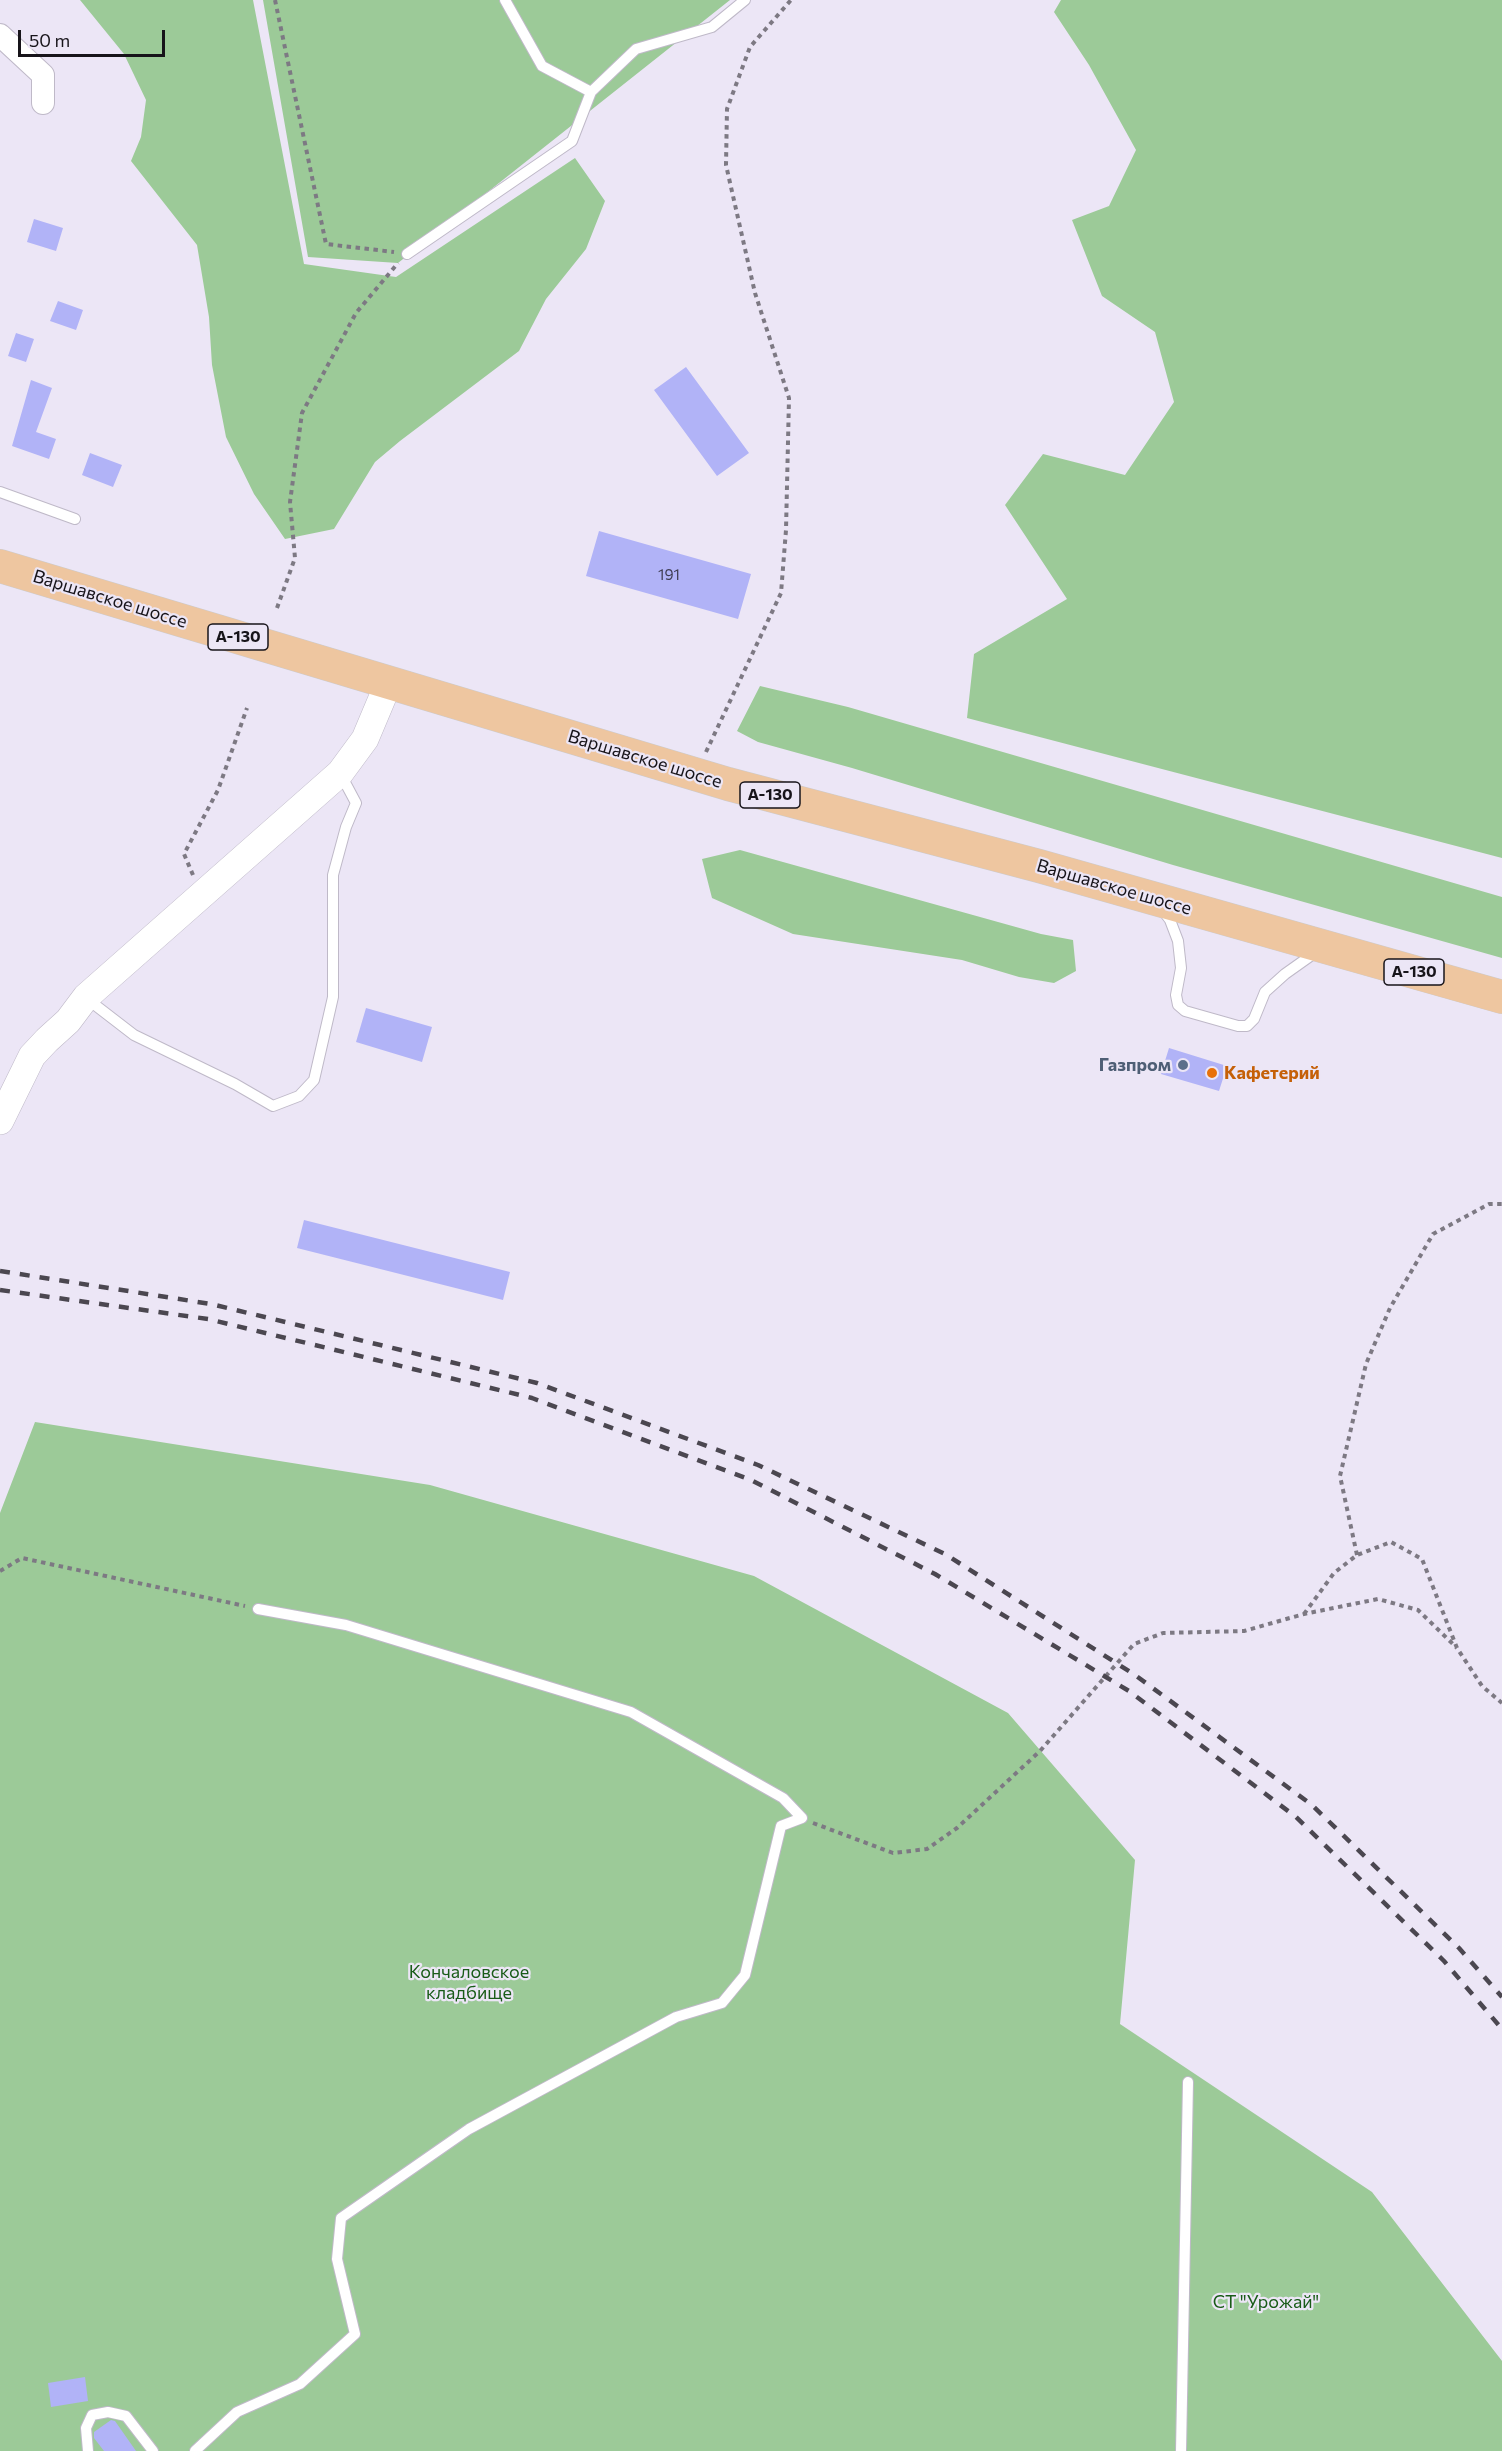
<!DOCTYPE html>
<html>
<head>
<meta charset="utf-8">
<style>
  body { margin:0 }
  #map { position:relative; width:1502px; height:2451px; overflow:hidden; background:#ece6f6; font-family:Commissioner,sans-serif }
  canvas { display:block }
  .scale { position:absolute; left:18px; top:30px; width:147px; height:27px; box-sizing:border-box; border:3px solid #17141a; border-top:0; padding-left:8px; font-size:18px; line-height:21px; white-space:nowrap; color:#17141a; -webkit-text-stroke:4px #ece6f6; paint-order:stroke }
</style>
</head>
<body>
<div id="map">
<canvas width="1502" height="2451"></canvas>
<div class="scale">50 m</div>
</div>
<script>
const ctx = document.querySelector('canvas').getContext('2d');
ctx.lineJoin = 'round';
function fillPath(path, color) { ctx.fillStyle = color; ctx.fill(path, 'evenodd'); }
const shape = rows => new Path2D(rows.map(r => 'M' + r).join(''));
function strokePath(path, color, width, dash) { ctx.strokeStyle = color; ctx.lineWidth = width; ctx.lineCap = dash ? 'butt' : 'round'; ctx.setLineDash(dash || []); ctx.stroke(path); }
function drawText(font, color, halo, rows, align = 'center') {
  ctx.font = font + ' Commissioner,sans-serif'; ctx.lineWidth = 4.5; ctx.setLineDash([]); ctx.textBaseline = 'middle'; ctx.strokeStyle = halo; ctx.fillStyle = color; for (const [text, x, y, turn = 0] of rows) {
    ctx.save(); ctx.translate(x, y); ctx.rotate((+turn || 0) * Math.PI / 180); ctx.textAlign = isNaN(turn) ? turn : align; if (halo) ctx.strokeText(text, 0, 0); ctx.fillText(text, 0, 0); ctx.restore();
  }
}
const green = shape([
  [80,0,253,0,304,264,396,277,575,158,605,201,586,249,546,299,519,351,400,441,375,462,334,529,285,539,254,494,226,437,212,365,209,317,197,245,131,161,141,137,146,100,124,54],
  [263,0,730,0,398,263,308,257],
  [1061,0,1502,0,1502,858,967,718,974,654,1067,599,1005,505,1043,454,1125,475,1174,402,1155,332,1102,296,1072,220,1109,206,1136,150,1089,65,1054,12],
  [760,686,848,707,1502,897,1502,958,1173,865,852,768,758,742,737,731],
  [740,850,1041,934,1073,940,1076,971,1054,983,1019,977,962,960,793,934,712,898,702,859],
  [35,1422,430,1485,754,1576,1008,1713,1135,1860,1120,2024,1372,2192,1502,2361,1502,2451,0,2451,0,1513]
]);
const building = shape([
  [34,219,63,228,56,251,27,242],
  [58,301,83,310,76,330,50,321],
  [16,333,34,339,26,362,8,356],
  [686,367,749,453,717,476,654,390],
  [31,380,52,388,36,432,56,439,49,459,12,446],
  [90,453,122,465,113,487,82,475],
  [599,531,751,574,738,619,586,576],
  [366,1008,432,1027,422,1062,356,1042],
  [1169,1048,1227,1066,1219,1091,1161,1074],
  [304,1220,510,1272,503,1300,297,1248],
  [85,2377,88,2401,51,2407,48,2383],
  [111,2420,115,2421,136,2451,104,2451,94,2438,94,2432]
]);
const path = shape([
  [275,0,326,244,394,252],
  [277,608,295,558,290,502,302,413,356,313,398,263],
  [706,752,781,593,786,530,789,398,755,293,726,165,727,109,750,47,791,0],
  [193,875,184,854,218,790,247,708],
  [1357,1555,1340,1476,1366,1364,1390,1308,1433,1234,1489,1204,1502,1204],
  [0,1571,22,1558,245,1606],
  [1304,1614,1334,1573,1357,1555,1391,1542,1422,1559,1457,1648,1482,1686,1502,1703],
  [813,1823,893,1853,927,1849,957,1828,1040,1751,1134,1644,1163,1633,1244,1631,1304,1614,1378,1599,1418,1610,1457,1648]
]);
const service = shape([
  [505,0,542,66,591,92],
  [407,254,572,141,591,92,636,49,712,27,745,0],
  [0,492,75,519],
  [1161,908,1170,920,1178,941,1181,968,1176,995,1178,1005,1185,1011,1238,1026,1247,1026,1254,1019,1265,992,1285,974,1316,952],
  [86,998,134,1035,235,1084,273,1106,299,1096,314,1080,333,997,333,875,346,827,356,803,340,773],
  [88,2451,86,2428,92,2415,108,2412,126,2416,153,2451],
  [195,2451,237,2412,300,2384,355,2334,337,2259,341,2218,469,2129,676,2017,722,2003,745,1975,781,1826,802,1818,783,1798,631,1712,346,1625,258,1609],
  [1181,2451,1188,2082]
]);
const minor = shape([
  [0,35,43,75,43,103]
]);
const tertiary = shape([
  [0,1121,32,1056,47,1040,68,1021,86,997,340,773,365,739,389,682]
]);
const primary = shape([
  [0,566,728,784,1039,866,1502,997]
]);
const rail = shape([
  [0,1271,211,1304,537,1383,758,1465,945,1554,1135,1675,1312,1805,1459,1948,1502,1997],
  [0,1290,208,1319,532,1398,751,1480,935,1574,1129,1691,1296,1817,1444,1961,1502,2029]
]);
const markers = [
  [1183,1065,6,"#5c6f8a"],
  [1212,1073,6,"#e8710a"]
];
const numberNames = [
  ["191",669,575]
];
const shields = [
  [238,637,60],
  [770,795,60],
  [1414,972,60]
];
const shieldNames = [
  ["А-130",238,637],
  ["А-130",770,795],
  ["А-130",1414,972]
];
const streetNames = [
  ["Варшавское шоссе",110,599,17],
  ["Варшавское шоссе",645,759,17],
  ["Варшавское шоссе",1114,887,16]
];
const serviceNames = [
  ["Газпром",1171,1065]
];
const foodNames = [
  ["Кафетерий",1224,1073]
];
const parkNames = [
  ["Кончаловское",469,1972],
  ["кладбище",469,1993],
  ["СТ \"Урожай\"",1266,2302]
];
fillPath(green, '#9cca98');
fillPath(building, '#b1b3f7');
strokePath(service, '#bfb9c8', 12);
strokePath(minor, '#bfb9c8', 24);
strokePath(tertiary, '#bfb9c8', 28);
strokePath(primary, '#cccbcd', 34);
strokePath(path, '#7d7983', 4, [4.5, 4.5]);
strokePath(service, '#fff', 10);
strokePath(minor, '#fff', 22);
strokePath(tertiary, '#fff', 27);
strokePath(primary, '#eec6a0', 33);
strokePath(rail, '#4b4750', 4.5, [10, 10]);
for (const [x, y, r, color] of markers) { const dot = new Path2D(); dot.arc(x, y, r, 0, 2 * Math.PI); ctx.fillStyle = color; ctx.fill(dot); strokePath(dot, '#ece6f6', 2); }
drawText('15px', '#3e3c51', null, numberNames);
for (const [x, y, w] of shields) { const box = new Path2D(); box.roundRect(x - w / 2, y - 13, w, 26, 4.5); ctx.fillStyle = '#ece6f6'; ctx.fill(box); strokePath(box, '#17141a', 1.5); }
drawText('bold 16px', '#17141a', null, shieldNames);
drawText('18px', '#17141a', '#ece6f6', streetNames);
drawText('bold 18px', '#4e5e75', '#ece6f6', serviceNames, 'right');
drawText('bold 18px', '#c56008', '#ece6f6', foodNames, 'left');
drawText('18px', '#195c18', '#ece6f6', parkNames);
</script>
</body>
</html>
